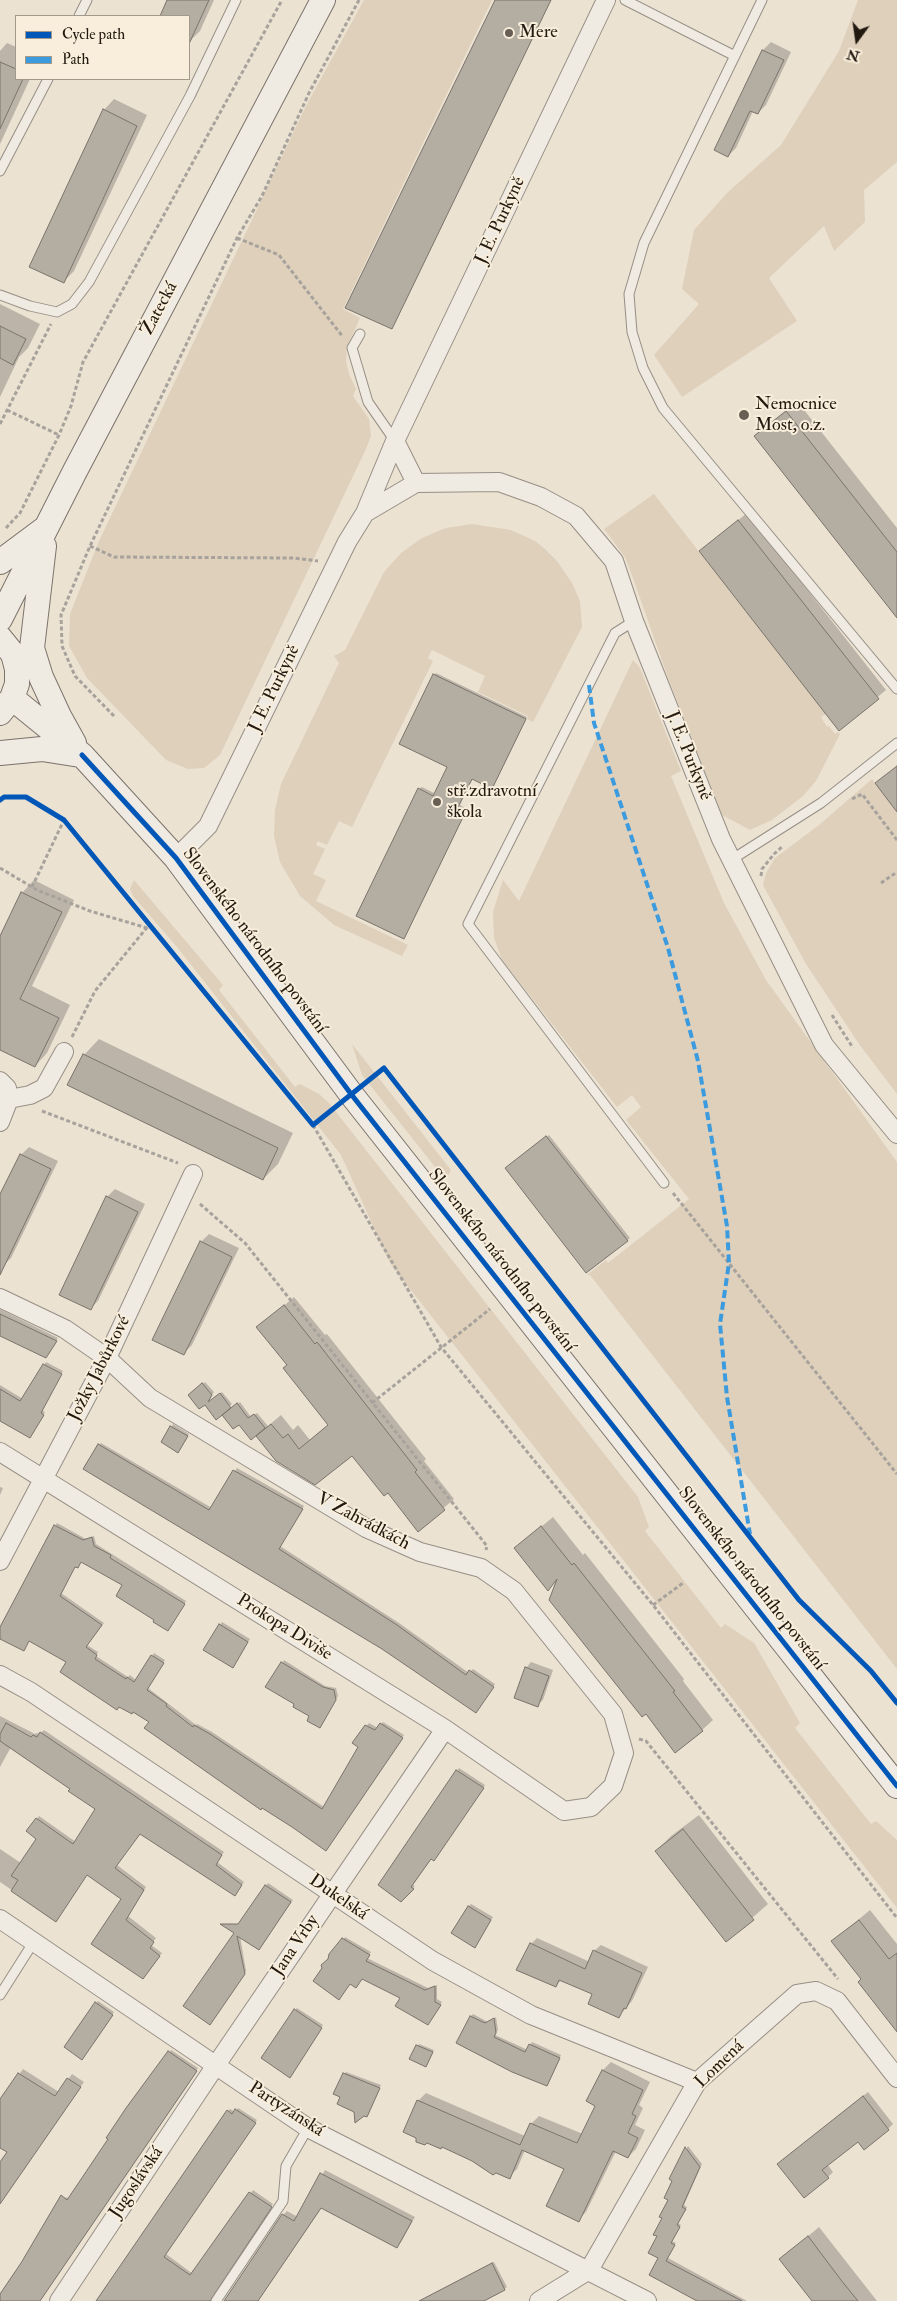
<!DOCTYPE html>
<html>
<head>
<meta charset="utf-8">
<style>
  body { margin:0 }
  #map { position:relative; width:897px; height:2301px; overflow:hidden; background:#ece2d2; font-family:"IM FELL Double Pica",serif }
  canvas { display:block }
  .legend { position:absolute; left:15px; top:15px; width:175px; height:65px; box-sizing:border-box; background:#f9eedb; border:1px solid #a3998a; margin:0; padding:6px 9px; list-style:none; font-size:15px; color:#221910 }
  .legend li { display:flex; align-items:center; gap:10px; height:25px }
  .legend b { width:25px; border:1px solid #a3998a }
  .north { position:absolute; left:832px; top:15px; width:50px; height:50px; -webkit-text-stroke:4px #f9eedb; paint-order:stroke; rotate:194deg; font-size:14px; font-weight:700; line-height:20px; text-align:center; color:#221910 }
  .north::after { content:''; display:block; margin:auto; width:18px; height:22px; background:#221910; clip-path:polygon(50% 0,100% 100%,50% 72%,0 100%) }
</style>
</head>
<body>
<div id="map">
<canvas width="897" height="2301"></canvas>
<ul class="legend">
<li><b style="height:6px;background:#0057b8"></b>Cycle path</li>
<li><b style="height:6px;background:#3c9bde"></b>Path</li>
</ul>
<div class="north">N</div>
</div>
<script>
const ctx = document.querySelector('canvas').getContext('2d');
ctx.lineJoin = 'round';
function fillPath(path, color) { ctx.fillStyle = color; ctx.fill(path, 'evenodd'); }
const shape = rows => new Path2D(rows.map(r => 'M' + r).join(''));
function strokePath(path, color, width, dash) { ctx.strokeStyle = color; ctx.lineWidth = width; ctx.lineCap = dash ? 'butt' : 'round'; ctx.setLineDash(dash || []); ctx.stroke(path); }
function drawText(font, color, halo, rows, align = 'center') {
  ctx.font = font + ' "IM FELL Double Pica",serif'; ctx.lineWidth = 4; ctx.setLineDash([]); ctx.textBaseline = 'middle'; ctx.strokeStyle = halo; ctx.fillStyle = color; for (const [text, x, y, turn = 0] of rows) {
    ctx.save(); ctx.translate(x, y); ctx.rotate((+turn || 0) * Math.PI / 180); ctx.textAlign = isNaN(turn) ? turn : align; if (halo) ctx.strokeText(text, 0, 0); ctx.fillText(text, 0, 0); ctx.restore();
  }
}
const green = shape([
  [364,0,492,0,343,309,360,318,347,347,346,361,349,374,356,389,353,396,369,419,371,436,366,449,220,755,204,768,188,769,166,760,87,678,69,646,70,614,99,541,307,104],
  [858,0,897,0,897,162,864,190,865,222,834,251,824,226,769,278,797,321,682,397,654,355,699,304,682,289,694,230,728,192,781,145,839,51],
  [654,494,826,714,821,717,827,727,829,726,835,734,838,732,840,734,816,781,803,796,772,820,750,830,722,815,667,675,633,578,625,557,604,529],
  [472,524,511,530,535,541,545,549,557,561,572,583,580,601,582,627,533,722,527,719,528,716,478,692,485,676,432,650,428,658,433,661,352,827,339,821,327,845,318,841,316,845,325,849,313,874,326,880,316,901,408,945,402,956,334,925,300,896,280,862,274,836,275,810,281,784,339,663,334,656,345,650,384,572,401,553,422,538,446,528],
  [633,660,640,668,681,771,671,776,724,903,766,980,897,1162,897,1669,590,1275,587,1275,606,1260,608,1263,689,1199,626,1120,641,1107,632,1095,617,1107,502,960,494,938,493,912,503,880,519,901],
  [872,779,897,812,897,1094,859,1044,806,964,763,885,766,873,775,858,819,825],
  [134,880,223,985,219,990,295,1087,300,1084,319,1094,329,1103,638,1497,649,1527,645,1531,721,1628,725,1624,754,1643,800,1723,795,1728,871,1824,876,1821,897,1840,897,1908,399,1275,389,1261,341,1155,177,947,133,896,130,889],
  [352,1044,451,1170,448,1176,443,1177,362,1075]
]);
const shadow = shape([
  [169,0,214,0,200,31,189,42,189,16,161,16],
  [771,42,791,52,766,105,758,113,753,111,736,148,728,156,716,150,763,50],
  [7,43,16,47,16,79,30,79,0,144,0,51],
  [114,99,147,115,74,271,63,282,104,110],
  [0,304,40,324,28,348,19,357,0,397],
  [797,401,897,528,897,616,756,436],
  [747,513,886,690,839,729,700,551],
  [436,673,527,717,494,785,473,778,460,805,467,809,406,935,419,789,422,787,436,794,449,767,434,675],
  [34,880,74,900,32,986,70,1005,47,1053,35,1066,0,1049,0,938,22,893],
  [99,1039,293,1133,278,1164,263,1179,84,1055],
  [549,1135,630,1238,586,1271,509,1166],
  [29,1147,58,1161,11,1258,3,1266,0,1265,0,1197,21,1155],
  [115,1189,145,1204,98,1301,90,1309,107,1197],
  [209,1234,239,1248,192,1345,184,1353,201,1242],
  [294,1297,325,1335,327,1334,426,1459,424,1461,454,1499,418,1530,388,1492,352,1454,315,1483,258,1436,264,1429,263,1428,228,1412,240,1402,251,1417,257,1413,268,1426,281,1415,293,1430,298,1425,310,1440,329,1424,288,1365,258,1328],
  [0,1309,58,1338,48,1354,0,1335],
  [46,1362,63,1371,42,1410,45,1412,32,1434,0,1419,0,1385,23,1399],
  [205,1382,214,1392,207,1404,222,1392,232,1404,217,1418,205,1403,199,1408,189,1395],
  [173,1424,189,1434,180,1449,162,1441],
  [101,1443,212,1508,237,1468,304,1506,280,1546,399,1623,469,1673,473,1669,495,1684,478,1709,99,1445],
  [0,1487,3,1488,0,1495],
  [553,1517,583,1555,585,1553,684,1679,683,1681,713,1720,702,1730,558,1579,548,1589,516,1548],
  [57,1523,86,1539,94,1536,96,1544,186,1601,170,1628,156,1619,124,1585,81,1561,76,1565,61,1593,104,1623,87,1645,98,1652,96,1656,128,1677,130,1675,136,1680,154,1653,165,1660,148,1688,196,1725,197,1724,212,1732,324,1807,360,1747,354,1743,369,1723,378,1728,383,1722,404,1735,328,1847,150,1722,68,1662,29,1640,0,1637,0,1629],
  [222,1622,250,1639,235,1664,220,1625],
  [284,1660,325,1686,336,1688,338,1696,322,1724,296,1704,267,1686],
  [531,1662,553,1670,543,1700,537,1705,526,1668],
  [0,1716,35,1734,36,1733,40,1734,44,1730,224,1852,217,1862,244,1882,238,1891,140,1833,117,1865,146,1887,128,1916,156,1938,151,1945,162,1953,145,1974,93,1943,123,1899,87,1874,56,1920,0,1882,0,1849,21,1863,38,1838,37,1819,39,1816,76,1842,97,1808,11,1747,0,1767],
  [459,1768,485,1785,436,1857,431,1858,413,1885,415,1886,401,1900,380,1885],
  [699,1815,768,1904,727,1940,656,1851,671,1836],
  [268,1883,293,1900,261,1946,240,1936,246,1971,210,2024,236,1933,234,1932],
  [471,1904,493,1917,477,1944,469,1906],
  [870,1910,897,1944,897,2030,862,1979,833,1941],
  [345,1937,371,1952,367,1958,428,1988,437,1985,437,1999,442,2002,428,2024,401,1997,330,1959],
  [537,1938,590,1962,594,1951,601,1945,648,1967,632,2001,619,2016,594,1993,562,1979,556,1986,531,1944],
  [98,2001,114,2012,84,2056,96,2003],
  [297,2008,323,2025,292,2074,295,2010],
  [473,2014,488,2022,496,2017,498,2030,495,2035,528,2050,532,2042,561,2055,549,2082,547,2084,471,2016],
  [419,2044,434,2050,426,2066,417,2046],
  [171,2050,198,2068,40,2301,0,2301,0,2296,22,2264,62,2197,70,2198],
  [611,2062,650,2082,639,2105,643,2108,635,2125,645,2130,636,2149,628,2157,616,2151,586,2212,578,2220,566,2168,525,2150,517,2169,509,2177,418,2101,426,2093,525,2136,531,2124,539,2116,583,2134,597,2105,603,2070],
  [23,2069,59,2092,72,2074,84,2082,0,2202,0,2165,9,2152,0,2146,0,2102],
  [346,2072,381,2085,366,2116,355,2111,342,2097,344,2074],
  [868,2092,893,2124,888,2129,858,2140,827,2164,833,2172,828,2177,784,2159],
  [238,2108,257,2120,166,2254,193,2274,253,2190,273,2204,213,2294,212,2299,210,2301,202,2295,198,2301,97,2301,228,2111,230,2109,235,2112],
  [688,2146,702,2164,684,2205,687,2207,678,2223,681,2225,672,2241,676,2243,668,2258,747,2301,701,2301,660,2257,658,2236,673,2181,670,2179],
  [325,2170,415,2217,401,2242,397,2246,322,2207,258,2301,225,2301,283,2215,287,2211,298,2217],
  [819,2227,877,2301,814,2301,781,2259],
  [494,2262,507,2287,504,2289,481,2301,419,2301]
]);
const building = shape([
  [167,0,209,0,189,44,189,16,160,16,167,0],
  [495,0,551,0,392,329,345,308,495,0],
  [762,50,784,60,758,114,750,111,728,157,714,150,762,50],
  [0,62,16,69,16,79,23,79,0,129,0,62],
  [103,109,137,126,64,283,29,267,103,109],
  [0,326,26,339,13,365,0,358,0,326],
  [786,411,897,552,897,618,754,436,786,411],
  [738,520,879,699,839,731,699,551,738,520],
  [433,674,526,719,492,789,472,779,458,807,466,811,404,939,356,916,418,788,433,796,447,767,399,744,433,674],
  [897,766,897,812,875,783,897,766],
  [21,892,62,912,20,999,59,1018,35,1067,0,1050,0,936,21,892],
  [83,1054,278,1148,263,1180,67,1085,83,1054],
  [546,1136,628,1241,586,1273,505,1168,546,1136],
  [20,1154,51,1169,0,1275,0,1194,20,1154],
  [106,1196,138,1212,91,1310,59,1295,106,1196],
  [200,1241,232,1257,184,1355,152,1340,200,1241],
  [284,1305,315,1344,317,1342,417,1470,415,1472,445,1510,418,1532,388,1493,384,1496,352,1456,315,1485,276,1461,256,1436,271,1424,283,1438,288,1434,299,1449,328,1425,283,1368,287,1365,256,1327,284,1305],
  [0,1314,57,1341,46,1358,0,1336,0,1314],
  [43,1364,62,1374,41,1413,44,1415,30,1438,0,1421,0,1389,20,1401,43,1364],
  [202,1383,212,1395,208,1402,220,1393,231,1408,216,1420,205,1405,199,1409,188,1395,202,1383],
  [237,1403,248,1418,254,1414,265,1428,251,1440,239,1425,233,1429,222,1415,237,1403],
  [170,1426,188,1436,178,1453,161,1442,170,1426],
  [98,1444,209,1510,233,1470,303,1509,279,1549,397,1625,466,1675,469,1670,494,1687,476,1713,382,1649,83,1469,98,1444],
  [54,1525,83,1540,92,1537,94,1546,111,1555,110,1558,185,1604,168,1631,153,1622,154,1620,116,1596,122,1585,81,1562,78,1568,75,1567,60,1596,102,1625,86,1647,97,1655,95,1659,126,1679,127,1677,134,1682,151,1655,164,1663,147,1690,167,1704,166,1706,193,1727,194,1725,210,1734,322,1809,358,1747,352,1743,365,1725,375,1730,380,1723,403,1738,326,1851,292,1827,262,1808,261,1810,144,1728,149,1722,133,1712,132,1714,119,1707,117,1710,60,1672,66,1662,29,1641,24,1651,0,1639,0,1627,54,1525],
  [541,1526,572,1565,574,1563,675,1691,673,1692,703,1731,675,1753,646,1714,642,1717,549,1600,557,1579,548,1591,514,1548,541,1526],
  [219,1624,248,1642,233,1668,203,1650,219,1624],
  [281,1662,323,1687,334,1690,336,1700,320,1728,307,1721,309,1716,293,1707,294,1704,265,1687,281,1662],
  [525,1667,549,1676,538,1707,514,1698,525,1667],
  [6,1723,31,1737,33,1735,37,1737,40,1732,222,1855,216,1865,242,1885,235,1896,140,1834,115,1868,144,1890,126,1920,154,1942,150,1948,160,1956,143,1979,91,1944,121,1899,87,1875,56,1922,11,1891,18,1880,11,1876,36,1839,26,1831,36,1818,73,1844,95,1809,68,1791,70,1789,0,1741,0,1734,6,1723],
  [456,1770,484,1788,434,1861,431,1859,411,1887,414,1889,401,1902,378,1885,456,1770],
  [683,1829,754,1920,726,1942,655,1851,683,1829],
  [265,1885,291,1902,259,1950,237,1936,245,1974,210,2025,183,2006,234,1933,220,1924,238,1924,265,1885],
  [468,1906,491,1920,475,1948,451,1933,468,1906],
  [859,1920,889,1959,897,1953,897,2032,858,1982,861,1979,831,1941,859,1920],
  [342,1938,370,1955,366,1961,425,1990,435,1986,435,2002,441,2005,428,2025,395,2006,400,1998,362,1979,356,1988,350,1984,339,2000,313,1981,322,1968,321,1965,328,1959,329,1954,342,1938],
  [530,1943,585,1969,593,1950,642,1973,626,2009,624,2008,619,2018,588,2004,592,1994,559,1980,556,1987,516,1970,530,1943],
  [95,2002,113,2015,82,2060,64,2047,95,2002],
  [294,2009,322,2028,290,2078,261,2058,294,2009],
  [470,2016,485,2023,494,2018,496,2033,494,2037,525,2052,529,2044,560,2058,547,2086,512,2072,456,2043,470,2016],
  [416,2045,433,2052,426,2067,409,2059,416,2045],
  [168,2051,197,2071,40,2301,0,2301,0,2294,21,2263,61,2195,67,2200,108,2139,106,2138,126,2108,168,2051],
  [602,2070,643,2090,632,2114,636,2116,628,2133,638,2138,628,2158,613,2151,579,2222,546,2206,564,2169,522,2150,510,2179,496,2173,493,2175,472,2161,442,2147,441,2149,427,2143,425,2145,416,2142,416,2138,403,2132,417,2100,520,2145,530,2123,577,2143,595,2106,586,2101,602,2070],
  [18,2073,55,2096,67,2078,81,2087,0,2204,0,2162,7,2152,0,2148,0,2099,18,2073],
  [343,2073,380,2088,367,2117,364,2116,355,2123,354,2112,337,2104,340,2097,333,2094,343,2073],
  [863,2096,889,2130,864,2150,858,2142,822,2170,829,2178,804,2198,777,2164,863,2096],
  [235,2109,256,2123,164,2257,190,2275,249,2192,272,2207,210,2301,96,2301,227,2110,232,2114,235,2109],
  [685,2147,700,2167,682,2207,686,2209,677,2225,680,2227,671,2243,675,2245,666,2261,742,2301,697,2301,649,2275,658,2258,648,2253,657,2236,653,2235,662,2218,659,2217,668,2200,664,2198,672,2181,669,2179,685,2147],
  [320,2173,412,2221,397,2248,321,2208,258,2301,224,2301,282,2214,294,2221,320,2173],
  [808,2236,841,2280,858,2301,812,2301,779,2259,808,2236],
  [492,2263,505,2290,484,2301,419,2301,492,2263]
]);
const path = shape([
  [237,238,279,255,343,337],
  [7,410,59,435],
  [0,424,51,324],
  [6,528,20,513,59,435,71,406,83,362,282,0],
  [90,546,114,557,294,558,318,561],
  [114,716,75,676,62,646,61,615,90,546,237,238,262,196,309,93,359,0],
  [852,799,862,794,897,840],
  [0,868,37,890,90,911,147,928],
  [761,876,762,869,774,854,783,846],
  [881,883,897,872],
  [32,887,64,820],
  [832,1015,853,1048],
  [72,1037,95,991,149,925],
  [42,1111,178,1163],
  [313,1125,441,1347,653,1605,897,1918],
  [673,1193,897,1474],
  [200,1204,245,1243,487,1546,486,1550],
  [372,1403,490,1309],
  [653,1605,683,1583],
  [639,1739,646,1741,838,1979]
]);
const lane = shape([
  [625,0,735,56],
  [762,0,644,243,629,294,632,332,643,368,663,408,897,689],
  [79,16,87,0],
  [0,171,48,79],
  [0,295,30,306,57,312,72,304,89,282,190,96,236,0],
  [360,334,352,348,368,402,395,441],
  [634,621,615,633,468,924,664,1183],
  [731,860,821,803,897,743],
  [0,1995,33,1943],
  [216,2301,283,2201,286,2166,308,2128]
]);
const street = shape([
  [416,483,395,441,606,0],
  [365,513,395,441],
  [176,858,208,826,347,542,365,513,416,483,499,482,541,497,576,516,614,561,634,621,721,839,824,1045,897,1134],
  [0,1081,7,1088,9,1099],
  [0,1122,9,1099,30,1095,44,1088,64,1052],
  [0,1298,65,1329,107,1358,150,1398,366,1528,420,1552,481,1568,514,1591,613,1714,624,1753,613,1786,591,1807,564,1811,445,1729,0,1452],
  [0,1561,107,1358,193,1174],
  [0,1675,31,1692,433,1961,531,2015,697,2082],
  [0,1919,308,2128,647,2301],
  [59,2301,216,2065,445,1729],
  [539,2301,589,2270,697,2082,797,1994,816,1991,837,2001,897,2078]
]);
const secondary = shape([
  [44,546,32,648,41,677,59,716,74,743],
  [0,562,43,530],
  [0,619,75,471,323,0],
  [0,638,13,654,17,669,17,684,12,698,0,713],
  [12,698,82,755,176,858,351,1094,897,1786],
  [0,753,42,749,80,755]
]);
const quiet = shape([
  [589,685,594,723,668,948,698,1061,727,1226,729,1263,720,1324,727,1397,750,1534]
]);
const cycleway = shape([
  [82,755,176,858,351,1094,897,1786],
  [0,800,4,797,26,797,64,820,313,1125,384,1068,799,1600,871,1671,897,1703]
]);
const markers = [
  [509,33,5,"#695f54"],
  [744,415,6,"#695f54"],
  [437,802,5,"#695f54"]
];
const poiNames = [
  ["Mere",519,33],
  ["Nemocnice",755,405],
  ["Most, o.z.",755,426],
  ["stř.zdravotní",447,792],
  ["škola",447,813]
];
const streetNames = [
  ["J. E. Purkyně",501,221,-65],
  ["Žatecká",160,309,-62],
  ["J. E. Purkyně",275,689,-64],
  ["J. E. Purkyně",688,756,68],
  ["Slovenského národního povstání",254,941,53],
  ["Slovenského národního povstání",501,1261,52],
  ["Jožky Jabůrkové",100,1369,-63],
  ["V Zahrádkách",363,1522,28],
  ["Slovenského národního povstání",751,1579,52],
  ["Prokopa Diviše",284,1628,32],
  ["Dukelská",338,1898,34],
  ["Jana Vrby",296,1946,-56],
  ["Lomená",720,2065,-44],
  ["Partyzánská",286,2110,33],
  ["Jugoslávská",137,2183,-56]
];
fillPath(green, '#ded0bb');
fillPath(shadow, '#0003');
fillPath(building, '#b3ada2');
strokePath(building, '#7a736b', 1);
strokePath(lane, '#968f85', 11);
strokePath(street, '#968f85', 20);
strokePath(secondary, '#7a736b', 26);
strokePath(path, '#a7a29c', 3, [4, 2.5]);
strokePath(lane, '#efeae2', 9);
strokePath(street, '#efeae2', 18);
strokePath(secondary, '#efeae2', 24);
strokePath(quiet, '#3c9bde', 4, [8, 4]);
strokePath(cycleway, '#0057b8', 5);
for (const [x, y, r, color] of markers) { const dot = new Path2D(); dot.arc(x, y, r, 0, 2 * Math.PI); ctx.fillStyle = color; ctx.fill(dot); strokePath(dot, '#f9eedb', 2); }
drawText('18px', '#221910', '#f9eedb', poiNames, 'left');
drawText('18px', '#221910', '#f9eedb', streetNames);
</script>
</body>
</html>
